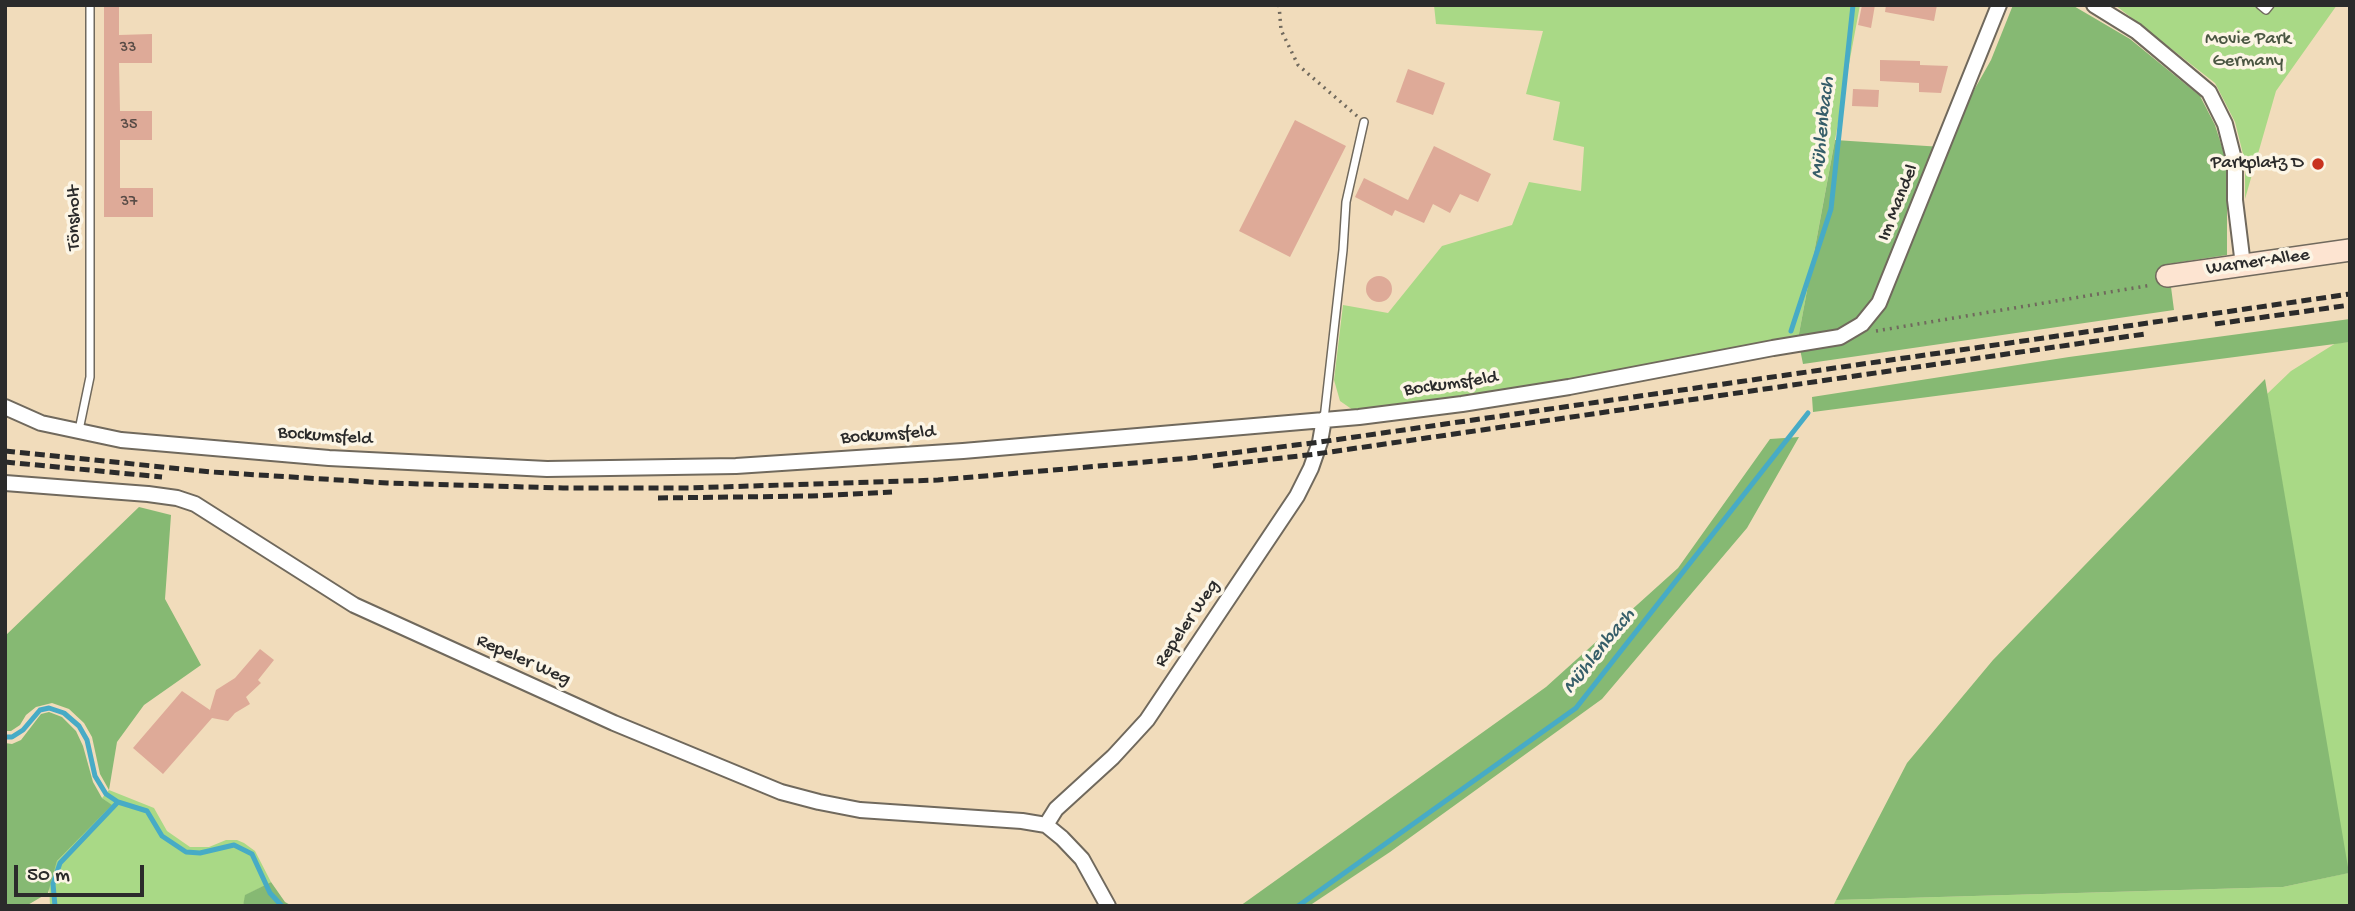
<!DOCTYPE html>
<html>
<head>
<meta charset="utf-8">
<style>
  body { margin:0 }
  #map { position:relative; width:2355px; height:911px; overflow:hidden; background:#f1dcbb; font-family:"Gochi Hand",sans-serif }
  canvas { display:block }
  .frame { position:absolute; inset:0; border:7px solid #2b2b2b; pointer-events:none }
  .scale { position:absolute; left:14px; top:865px; width:130px; height:32px; box-sizing:border-box; border:4px solid #2b2b2b; border-top:0; padding-left:9px; font-size:21px; line-height:24px; white-space:nowrap; color:#2b2b2b; -webkit-text-stroke:5px #fcf5e5; paint-order:stroke }
</style>
</head>
<body>
<div id="map">
<canvas width="2355" height="911"></canvas>
<div class="frame"></div>
<div class="scale">50 m</div>
</div>
<script>
const ctx = document.querySelector('canvas').getContext('2d');
ctx.lineJoin = 'round';
function fillPath(path, color) { ctx.fillStyle = color; ctx.fill(path, 'evenodd'); }
const shape = rows => new Path2D(rows.map(r => 'M' + r).join(''));
function strokePath(path, color, width, dash) { ctx.strokeStyle = color; ctx.lineWidth = width; ctx.lineCap = dash ? 'butt' : 'round'; ctx.setLineDash(dash || []); ctx.stroke(path); }
function drawText(font, color, halo, rows, align = 'center') {
  ctx.font = font + ' "Gochi Hand",sans-serif'; ctx.lineWidth = 7; ctx.setLineDash([]); ctx.textBaseline = 'middle'; ctx.strokeStyle = halo; ctx.fillStyle = color; for (const [text, x, y, turn = 0] of rows) {
    ctx.save(); ctx.translate(x, y); ctx.rotate((+turn || 0) * Math.PI / 180); ctx.textAlign = isNaN(turn) ? turn : align; if (halo) ctx.strokeText(text, 0, 0); ctx.fillText(text, 0, 0); ctx.restore();
  }
}
const green = shape([
  [1434,5,1860,5,1798,339,1568,381,1368,412,1353,410,1340,401,1334,380,1343,305,1388,313,1442,246,1512,225,1529,182,1581,191,1584,147,1553,140,1560,102,1526,94,1543,31,1436,24],
  [2115,5,2337,5,2276,91,2245,199,2245,162,2235,122,2215,83],
  [2350,342,2350,906,1833,906,1836,900,2283,887,2348,873,2267,394,2291,371,2336,343],
  [109,790,154,808,167,831,190,847,209,847,226,840,237,840,244,843,255,851,271,882,246,895,243,906,50,906,49,884,57,861,111,805,102,798]
]);
const forest = shape([
  [2013,5,2072,5,2130,39,2200,96,2215,125,2227,163,2227,255,2168,264,2174,310,1803,364,1798,339,1835,140,1942,147,1991,60],
  [2350,319,2350,342,1813,412,1812,397,2069,357],
  [2265,379,2349,873,2283,887,1836,900,1907,763,1993,660],
  [1799,437,1747,528,1602,699,1390,852,1309,906,1240,906,1546,687,1678,568,1770,439],
  [139,507,171,515,165,599,201,665,144,705,117,742,109,790,100,774,92,737,84,723,69,709,52,703,36,707,26,715,20,725,11,731,5,731,5,636],
  [49,712,62,717,76,731,83,746,93,782,102,798,112,805,57,861,48,893,26,906,5,906,5,743,12,744,21,740,41,714],
  [271,882,285,902,292,906,243,906,245,895]
]);
const stream = shape([
  [1791,331,1831,209,1853,5],
  [5,737,12,737,23,730,40,710,49,708,64,713,79,726,87,740,95,776,106,794,118,802,147,811,162,836,186,852,200,853,234,845,252,854,270,893,282,906],
  [55,906,53,884,60,863,118,802],
  [1298,906,1576,708,1808,413]
]);
const building = shape([
  [104,5,119,5,119,35,152,34,152,63,119,63,120,111,152,111,152,140,120,140,120,188,153,188,153,217,104,217],
  [1862,5,1875,5,1871,28,1858,25],
  [1886,5,1937,5,1934,21,1885,12],
  [1880,60,1920,61,1920,65,1948,66,1941,93,1919,92,1919,83,1880,81],
  [1408,69,1445,83,1433,115,1396,102],
  [1853,89,1879,90,1878,107,1852,106],
  [1295,120,1346,146,1290,257,1239,231],
  [1434,146,1491,174,1478,202,1460,194,1450,213,1433,204,1424,223,1395,210,1392,216,1355,197,1364,178,1408,200],
  '1366 289a13 13 0 1 1 26 0a13 13 0 1 1-26 0Z',
  [260,649,274,660,258,680,261,683,246,697,250,704,235,713,228,721,212,718,163,774,133,748,182,691,210,710,216,690,235,678]
]);
const path = shape([
  [1279,5,1281,30,1298,65,1357,116],
  [1876,331,2152,285]
]);
const lane = shape([
  [2260,5,2266,10,2270,5],
  [1324,419,1343,250,1346,202,1364,122],
  [79,430,90,377,90,5]
]);
const street = shape([
  [2094,5,2136,31,2209,92,2225,124,2235,163,2235,200,2243,265],
  [5,407,41,423,121,440,329,458,547,469,736,466,963,451,1359,417,1462,404,1569,387,1773,348,1840,337,1862,324,1879,303,1999,5],
  [5,483,148,494,177,498,195,504,354,605,614,723,781,792,819,802,860,810,1022,821,1046,825,1062,838,1082,859,1108,906],
  [1046,825,1056,809,1113,757,1147,720,1297,496,1311,468,1320,442,1324,419]
]);
const secondary = shape([
  [2167,276,2350,250]
]);
const rail = shape([
  [2215,324,2350,305],
  [5,451,212,472,387,483,563,488,689,488,938,480,1191,458,1320,442,2350,294],
  [5,462,162,477],
  [1213,466,1316,454,2145,334],
  [658,498,811,496,892,492]
]);
const markers = [
  [2318,164,7,"#c8321e"]
];
const numberNames = [
  ["33",128,49],
  ["35",129,126],
  ["37",129,203]
];
const parkNames = [
  ["Movie Park",2248,40],
  ["Germany",2248,62]
];
const poiNames = [
  ["Parkplatz D",2304,164]
];
const streetNames = [
  ["Im Mandel",1899,203,-68],
  ["Tönsholt",75,218,-90],
  ["Warner-Allee",2258,263,-8],
  ["Bockumsfeld",1451,385,-8],
  ["Bockumsfeld",888,436,-4],
  ["Bockumsfeld",325,437,4],
  ["Repeler Weg",1188,624,-56],
  ["Repeler Weg",523,661,24]
];
const waterNames = [
  ["Mühlenbach",1824,128,-84],
  ["Mühlenbach",1600,652,-51]
];
fillPath(green, '#a9d986');
fillPath(forest, '#86b973');
strokePath(stream, '#47abc6', 5);
fillPath(building, '#deaa98');
strokePath(lane, '#70695d', 10);
strokePath(street, '#70695d', 18);
strokePath(secondary, '#70695d', 24);
strokePath(path, '#70695d', 3.5, [2, 5]);
strokePath(lane, '#fff', 7);
strokePath(street, '#fff', 14);
strokePath(secondary, '#fde4d1', 21);
strokePath(rail, '#2b2b2b', 5, [10, 5]);
for (const [x, y, r, color] of markers) { const dot = new Path2D(); dot.arc(x, y, r, 0, 2 * Math.PI); ctx.fillStyle = color; ctx.fill(dot); strokePath(dot, '#fcf5e5', 2.5); }
drawText('16px', '#584b46', null, numberNames);
drawText('19px', '#4a5642', '#fcf5e5', parkNames);
drawText('19px', '#2b2b2b', '#fcf5e5', poiNames, 'right');
drawText('19px', '#2b2b2b', '#fcf5e5', streetNames);
drawText('italic 21px', '#365e69', '#fcf5e5', waterNames);
</script>
</body>
</html>
